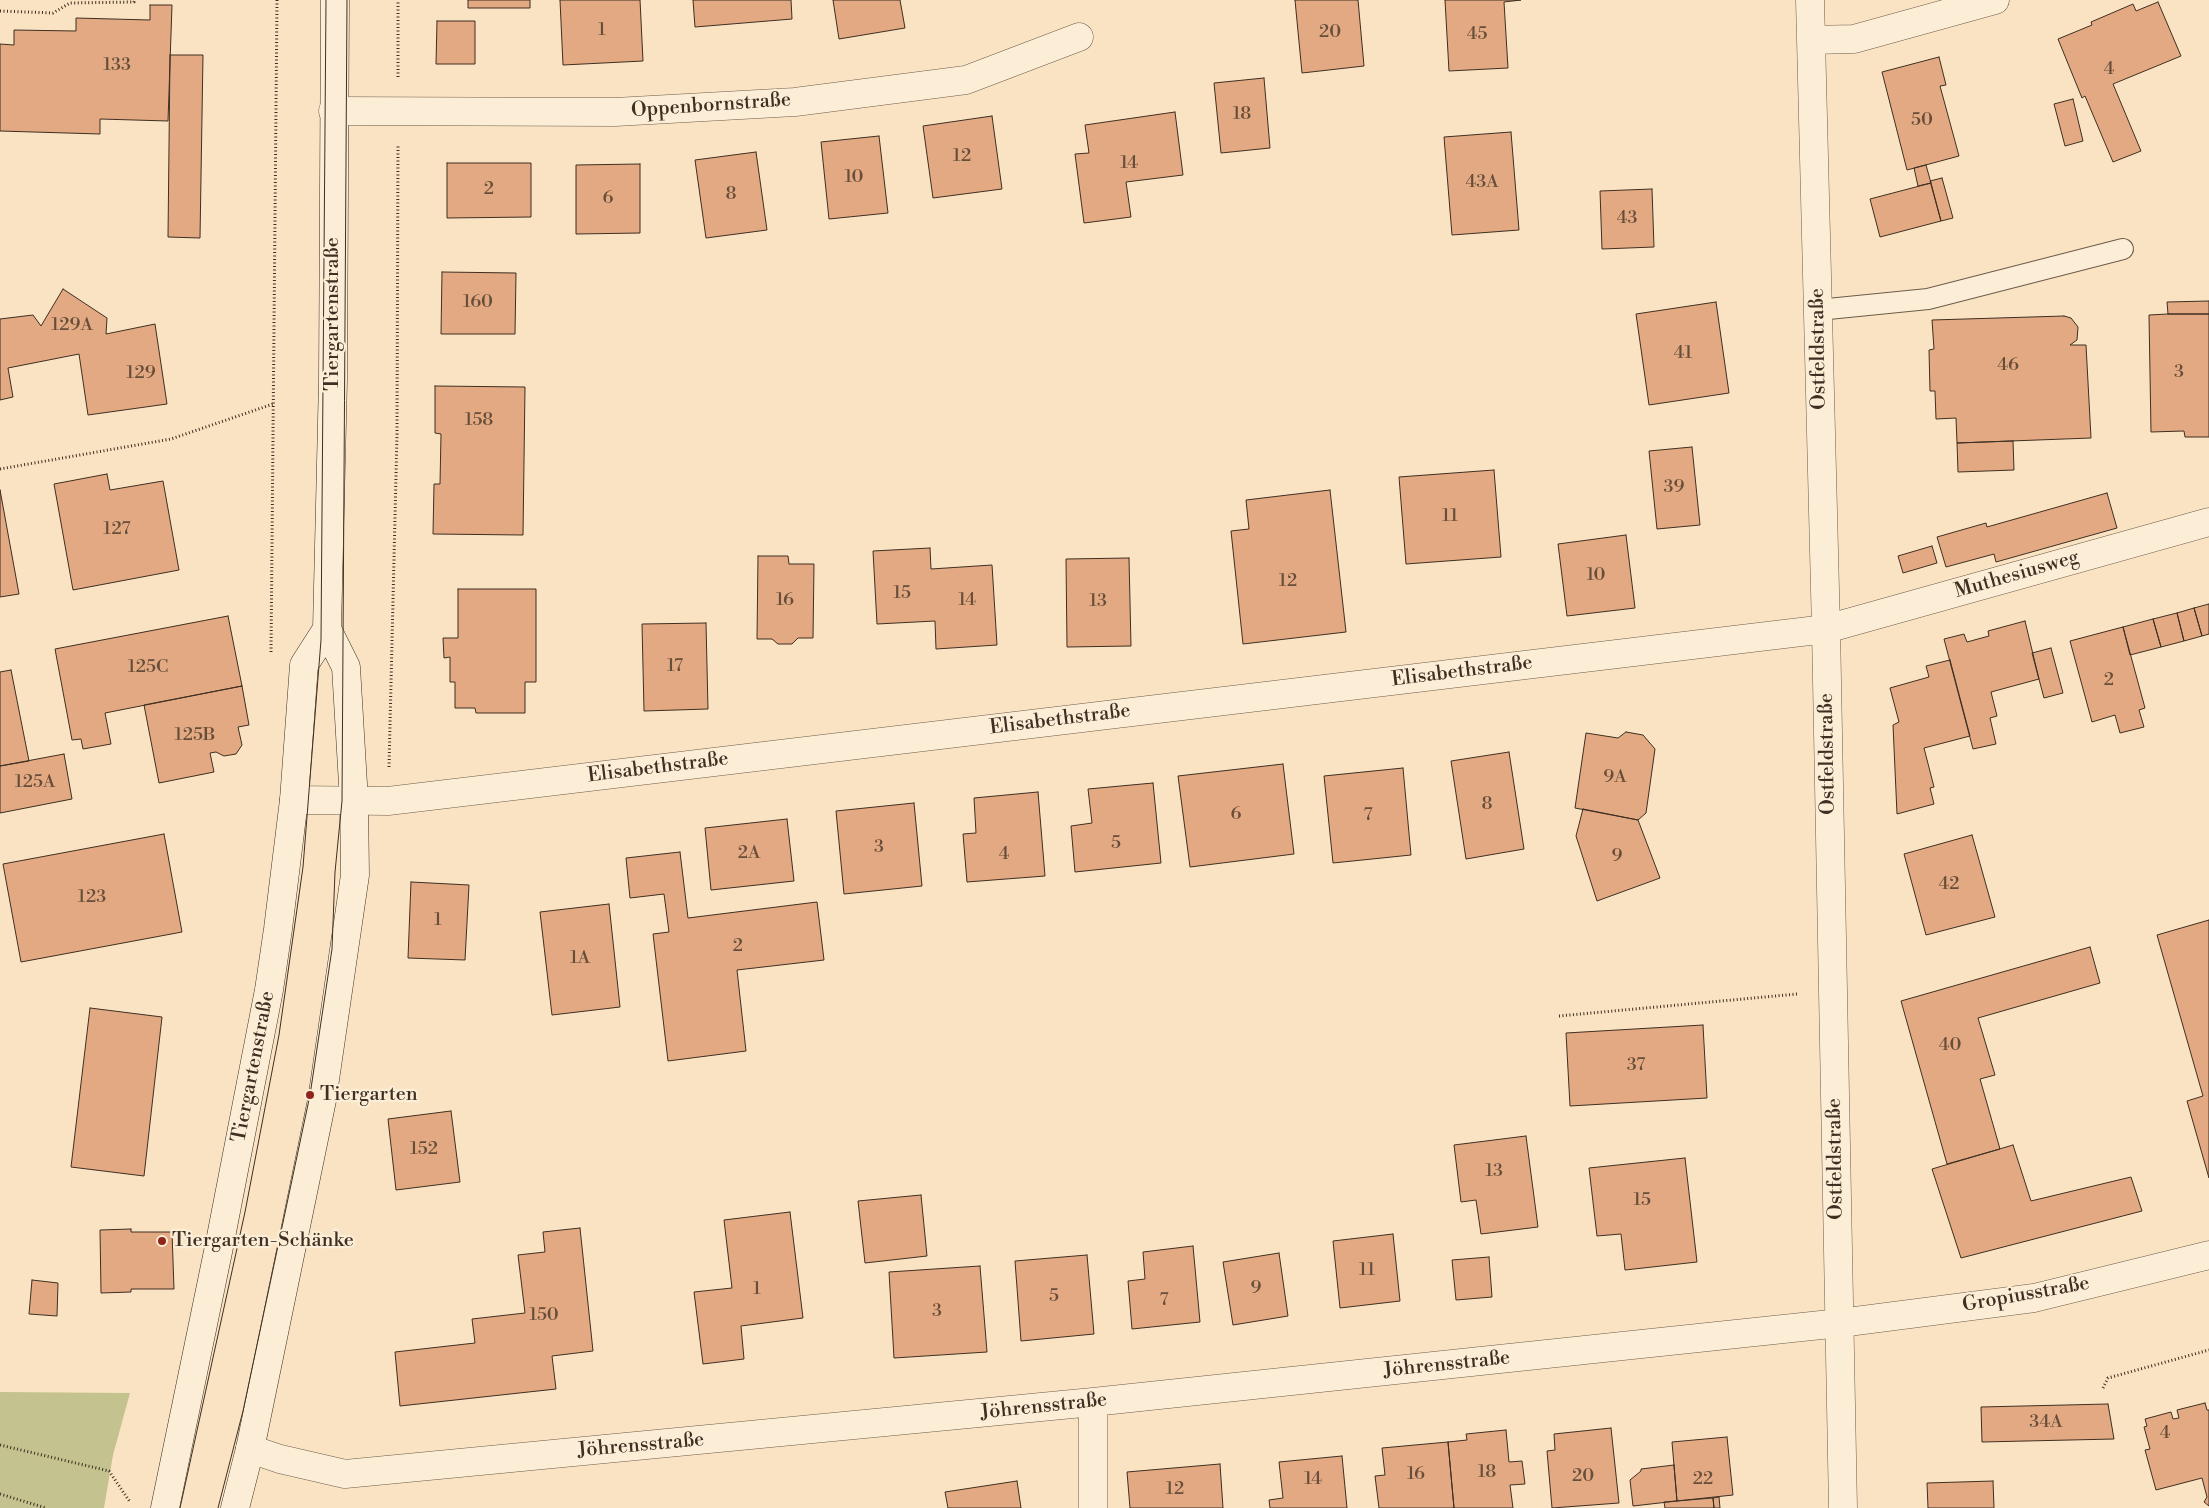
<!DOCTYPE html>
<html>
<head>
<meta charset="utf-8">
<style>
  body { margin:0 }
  canvas { display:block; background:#fae3c2 }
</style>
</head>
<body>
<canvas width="2209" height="1508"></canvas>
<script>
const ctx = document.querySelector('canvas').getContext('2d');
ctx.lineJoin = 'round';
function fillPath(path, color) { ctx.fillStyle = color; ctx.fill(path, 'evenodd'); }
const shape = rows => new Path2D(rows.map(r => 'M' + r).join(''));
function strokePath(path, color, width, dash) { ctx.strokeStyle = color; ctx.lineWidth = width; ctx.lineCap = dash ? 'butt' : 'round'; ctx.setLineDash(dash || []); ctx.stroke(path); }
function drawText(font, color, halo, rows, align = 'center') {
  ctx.font = font + ' "Libre Bodoni",serif'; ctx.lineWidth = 4.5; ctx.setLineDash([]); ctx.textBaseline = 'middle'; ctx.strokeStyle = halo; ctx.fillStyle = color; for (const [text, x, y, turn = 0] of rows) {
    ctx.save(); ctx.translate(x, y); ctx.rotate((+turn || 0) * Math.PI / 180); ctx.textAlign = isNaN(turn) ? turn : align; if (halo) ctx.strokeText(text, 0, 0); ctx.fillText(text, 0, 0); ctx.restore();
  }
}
const green = shape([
  [0,1392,130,1393,113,1455,104,1508,0,1508]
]);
const building = shape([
  [468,0,530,0,530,8,468,8,468,0],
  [560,0,640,0,643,61,563,65,560,0],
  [693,0,791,0,792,19,695,27,693,0],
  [833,0,900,0,905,28,839,39,833,0],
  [1295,0,1358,0,1364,66,1302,73,1295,0],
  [1445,0,1521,0,1504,2,1508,68,1449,71,1445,0],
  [2158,2,2181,56,2113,84,2141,151,2113,162,2085,96,2082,98,2058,39,2092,25,2091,22,2133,4,2136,11,2158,2],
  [150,5,172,5,168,121,100,119,100,134,0,131,0,44,14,45,14,30,76,31,76,18,150,20,150,5],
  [437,21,475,21,475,64,436,64,437,21],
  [170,55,203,55,200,238,168,237,170,55],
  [1939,57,1946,85,1940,86,1959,156,1907,170,1882,72,1939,57],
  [1264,78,1270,148,1221,153,1214,83,1264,78],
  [2073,99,2083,141,2065,146,2054,104,2073,99],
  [1175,112,1183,175,1126,182,1131,217,1084,223,1075,154,1089,153,1085,125,1175,112],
  [992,116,1002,189,933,198,923,126,992,116],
  [1511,132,1519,230,1452,235,1444,137,1511,132],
  [879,136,888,213,829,219,821,142,879,136],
  [756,152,767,230,706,238,695,160,756,152],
  [447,163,531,163,531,217,447,218,447,163],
  [640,164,640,233,576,234,576,165,640,164],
  [1926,165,1931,183,1918,186,1914,168,1926,165],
  [1942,178,1953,218,1941,221,1930,181,1942,178],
  [1931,183,1941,221,1880,237,1870,199,1931,183],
  [1652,189,1654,247,1602,249,1600,191,1652,189],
  [442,272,516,273,515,334,441,334,442,272],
  [63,289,107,318,106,334,155,324,167,404,88,415,79,354,8,368,13,397,0,400,0,319,33,315,41,326,63,289],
  [2209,301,2209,314,2168,314,2167,302,2209,301],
  [1716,302,1729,393,1649,405,1636,314,1716,302],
  [2168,314,2209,314,2209,437,2185,437,2184,431,2151,432,2149,315,2168,314],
  [2064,316,2071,318,2078,327,2077,340,2070,345,2086,345,2091,438,1957,443,1956,418,1936,419,1935,391,1930,391,1929,350,1934,349,1932,320,2064,316],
  [435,386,525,387,523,535,433,534,434,484,440,484,441,434,435,433,435,386],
  [2013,441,2014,470,1958,472,1957,443,2013,441],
  [1692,447,1700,525,1657,529,1649,451,1692,447],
  [1494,470,1501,557,1406,564,1399,477,1494,470],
  [107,474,110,490,163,481,179,570,73,590,54,484,107,474],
  [0,490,19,594,0,597,0,490],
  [1330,490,1346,632,1243,644,1231,531,1249,529,1246,500,1330,490],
  [2107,493,2117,528,1996,562,1994,554,1946,567,1937,537,1986,523,1987,527,2107,493],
  [1626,535,1635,608,1567,616,1558,544,1626,535],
  [1932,546,1937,563,1903,573,1898,556,1932,546],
  [930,548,931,569,992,565,997,645,936,649,935,621,877,624,873,551,930,548],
  [758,556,788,556,789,564,814,564,813,638,798,638,792,644,778,644,772,639,757,639,758,556],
  [1129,558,1131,646,1067,647,1066,559,1129,558],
  [458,589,536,589,536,682,525,682,525,713,476,713,475,708,455,708,455,682,450,682,450,657,444,658,443,638,458,638,458,589],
  [2209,604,2209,634,2202,636,2194,608,2209,604],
  [2194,608,2202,636,2184,641,2177,613,2194,608],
  [2177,613,2184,641,2161,647,2153,619,2177,613],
  [228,616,242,686,105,713,111,744,83,749,81,739,72,740,55,649,228,616],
  [2153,619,2161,647,2130,655,2123,627,2153,619],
  [2025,621,2039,679,1991,692,1997,716,1990,718,1996,744,1973,749,1944,639,1964,634,1967,642,1989,636,1988,631,2025,621],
  [706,623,708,709,644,711,642,624,706,623],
  [2123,627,2145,708,2139,710,2144,727,2120,733,2115,715,2092,722,2070,641,2123,627],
  [2051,648,2063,693,2044,698,2032,653,2051,648],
  [1950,660,1970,736,1924,748,1934,787,1930,788,1934,804,1897,814,1893,725,1899,722,1890,688,1929,677,1926,666,1950,660],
  [11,670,29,761,0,766,0,672,11,670],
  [242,686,249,725,238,727,242,745,236,754,224,756,216,752,210,753,214,772,159,783,144,705,242,686],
  [1626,732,1643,735,1655,749,1646,813,1638,820,1575,808,1586,733,1618,738,1626,732],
  [1509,752,1524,849,1466,859,1451,761,1509,752],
  [64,754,72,799,0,813,0,766,64,754],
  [1283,764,1294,854,1190,867,1178,776,1283,764],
  [1403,768,1411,855,1333,863,1324,776,1403,768],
  [1153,783,1161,863,1075,872,1071,826,1092,823,1088,789,1153,783],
  [1038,792,1045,876,967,882,963,834,976,833,974,798,1038,792],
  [914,803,922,886,844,894,836,811,914,803],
  [1583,809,1638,820,1660,878,1597,901,1576,836,1583,809],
  [787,819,794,881,711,890,705,828,787,819],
  [164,834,182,932,21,962,3,864,164,834],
  [1972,835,1995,917,1926,935,1904,854,1972,835],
  [680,852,688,918,817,902,824,960,737,970,746,1051,668,1061,653,934,669,932,664,894,630,898,626,858,680,852],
  [411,882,469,885,465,960,408,958,411,882],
  [609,904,620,1007,552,1015,540,912,609,904],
  [2209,920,2209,1178,2187,1101,2203,1096,2157,935,2209,920],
  [2090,947,2100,983,1978,1018,1995,1075,1980,1079,2000,1149,1947,1164,1901,1001,2090,947],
  [90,1008,162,1017,144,1176,71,1167,90,1008],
  [1703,1025,1707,1098,1570,1106,1566,1033,1703,1025],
  [451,1111,460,1182,396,1190,388,1119,451,1111],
  [1526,1136,1538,1227,1481,1234,1476,1200,1461,1202,1454,1145,1526,1136],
  [2013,1145,2031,1201,2131,1177,2142,1211,1961,1258,1932,1169,2013,1145],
  [1685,1158,1697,1262,1625,1270,1621,1234,1597,1236,1589,1168,1685,1158],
  [921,1195,927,1256,865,1263,858,1201,921,1195],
  [790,1212,803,1318,741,1326,744,1359,703,1364,694,1292,732,1288,724,1220,790,1212],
  [580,1228,593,1351,552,1356,556,1389,400,1406,395,1352,475,1343,472,1319,525,1313,518,1255,545,1252,543,1232,580,1228],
  [131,1229,131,1232,172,1232,174,1289,131,1289,131,1292,101,1293,100,1230,131,1229],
  [1393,1234,1400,1301,1340,1308,1333,1241,1393,1234],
  [1193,1246,1200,1322,1132,1329,1128,1281,1145,1279,1143,1252,1193,1246],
  [1279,1253,1288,1316,1233,1325,1223,1262,1279,1253],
  [1087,1255,1094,1334,1021,1341,1015,1261,1087,1255],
  [1489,1257,1492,1297,1456,1300,1452,1260,1489,1257],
  [980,1266,987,1352,894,1358,889,1272,980,1266],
  [32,1280,58,1283,57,1316,29,1314,32,1280],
  [2205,1403,2207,1410,2209,1410,2209,1506,2204,1502,2207,1497,2202,1478,2156,1490,2145,1450,2150,1449,2144,1427,2147,1426,2145,1419,2171,1412,2173,1419,2179,1418,2177,1410,2205,1403],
  [2108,1404,2114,1439,1982,1442,1981,1407,2108,1404],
  [1611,1428,1619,1503,1552,1508,1547,1451,1555,1450,1554,1434,1611,1428],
  [1506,1430,1509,1462,1522,1461,1525,1484,1510,1485,1513,1508,1454,1508,1448,1442,1467,1440,1466,1434,1506,1430],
  [1727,1437,1733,1495,1677,1501,1672,1442,1727,1437],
  [1448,1442,1454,1508,1379,1508,1375,1476,1385,1475,1382,1448,1448,1442],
  [1342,1456,1347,1508,1270,1508,1269,1500,1283,1498,1279,1462,1342,1456],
  [1220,1464,1223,1508,1130,1508,1127,1472,1220,1464],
  [1674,1465,1677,1501,1633,1506,1630,1480,1641,1471,1641,1469,1674,1465],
  [1017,1481,1021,1508,948,1508,945,1492,1017,1481],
  [1993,1481,1994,1508,1928,1508,1927,1483,1993,1481],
  [1719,1497,1720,1508,1714,1508,1713,1498,1719,1497],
  [1713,1498,1714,1508,1665,1508,1664,1502,1713,1498]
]);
const path = shape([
  [0,11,53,13,70,3,134,2,134,0],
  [398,77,398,0],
  [0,469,171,439,273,404],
  [271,652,277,0],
  [389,767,397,434,398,146],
  [1559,1016,1797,994],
  [2103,1388,2108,1378,2209,1350],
  [0,1445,109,1471,130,1502],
  [0,1494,46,1508]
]);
const service = shape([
  [1818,310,1928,299,2123,249]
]);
const minor = shape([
  [1810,0,1826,629,1843,1508],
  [1811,40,1854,39,1995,0],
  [333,111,615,112,795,102,966,80,1079,37],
  [294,800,388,801,1826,629,2209,522],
  [1093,1402,1093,1508],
  [250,1449,280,1459,345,1474,1093,1402,1840,1323,2034,1298,2209,1255]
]);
const secondary = shape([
  [165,1508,219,1247,269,990,278,929,294,800,304,665,327,629],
  [235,1508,250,1449,322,1100,355,875,354,801,346,667,327,629,333,380,335,0]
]);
const tram = shape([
  [180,1508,245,1212,279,1035,303,867,321,640,326,0],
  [218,1508,243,1411,310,1095,332,949,335,872,342,801,347,0]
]);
const markers = [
  [310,1095,5,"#8f2418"],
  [162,1241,5,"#8f2418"]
];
const numberNames = [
  ["1",602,31],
  ["20",1330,33],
  ["45",1477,35],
  ["133",117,66],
  ["4",2109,70],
  ["18",1242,115],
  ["50",1922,121],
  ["12",962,157],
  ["14",1129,164],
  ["10",854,178],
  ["43A",1482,183],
  ["2",489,190],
  ["8",731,195],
  ["6",608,199],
  ["43",1627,219],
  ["160",478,303],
  ["129A",72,326],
  ["41",1683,354],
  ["46",2008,366],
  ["3",2179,373],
  ["129",141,374],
  ["158",479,421],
  ["39",1674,488],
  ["11",1450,517],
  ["127",117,530],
  ["10",1596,576],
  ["12",1288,582],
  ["15",902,594],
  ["16",785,601],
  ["14",967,601],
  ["13",1098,602],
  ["17",675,667],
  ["125C",148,668],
  ["2",2109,681],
  ["125B",195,736],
  ["9A",1615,778],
  ["125A",35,783],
  ["8",1487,805],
  ["6",1236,815],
  ["7",1368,816],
  ["5",1116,844],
  ["3",879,848],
  ["2A",749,854],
  ["4",1004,855],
  ["9",1617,857],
  ["42",1949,885],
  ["123",92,898],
  ["1",438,921],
  ["2",738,947],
  ["1A",580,959],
  ["40",1950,1046],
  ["37",1636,1066],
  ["152",424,1150],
  ["13",1494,1172],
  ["15",1642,1201],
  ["11",1367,1271],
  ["9",1256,1289],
  ["1",757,1290],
  ["5",1054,1297],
  ["7",1164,1301],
  ["3",937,1312],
  ["150",544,1316],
  ["34A",2046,1423],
  ["4",2165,1434],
  ["18",1487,1473],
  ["16",1416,1475],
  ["20",1583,1477],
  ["14",1313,1480],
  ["22",1703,1480],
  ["12",1175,1490]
];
const streetNames = [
  ["Oppenbornstraße",711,106,-4],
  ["Tiergartenstraße",333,314,-90],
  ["Ostfeldstraße",1819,349,-91],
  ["Muthesiusweg",2017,575,-16],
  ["Elisabethstraße",1462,672,-7],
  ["Elisabethstraße",1060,720,-7],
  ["Ostfeldstraße",1828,754,-91],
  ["Elisabethstraße",658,768,-7],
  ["Tiergartenstraße",254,1067,-79],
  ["Ostfeldstraße",1836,1159,-91],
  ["Gropiusstraße",2026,1295,-10],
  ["Jöhrensstraße",1447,1365,-6],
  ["Jöhrensstraße",1044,1407,-6],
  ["Jöhrensstraße",641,1446,-5]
];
const poiNames = [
  ["Tiergarten",320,1095],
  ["Tiergarten-Schänke",172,1241]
];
fillPath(green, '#c4c28f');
fillPath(building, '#e3a982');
strokePath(building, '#3e2f22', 1);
strokePath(service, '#6d5c4a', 22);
strokePath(minor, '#6d5c4a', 29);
strokePath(secondary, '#3e2f22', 29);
strokePath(path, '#3e2f22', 3, [1, 2.5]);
strokePath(service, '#fcedd7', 20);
strokePath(minor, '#fcedd7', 28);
strokePath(secondary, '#fcedd7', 28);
strokePath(tram, '#3e2f22', 1);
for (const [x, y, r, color] of markers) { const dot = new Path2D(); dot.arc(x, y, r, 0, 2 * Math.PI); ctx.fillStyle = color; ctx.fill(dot); strokePath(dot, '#fcedd7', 2); }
drawText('18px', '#674e3a', null, numberNames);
drawText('20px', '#3e2f22', '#fcedd7', streetNames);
drawText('20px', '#3e2f22', '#fcedd7', poiNames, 'left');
</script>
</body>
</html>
